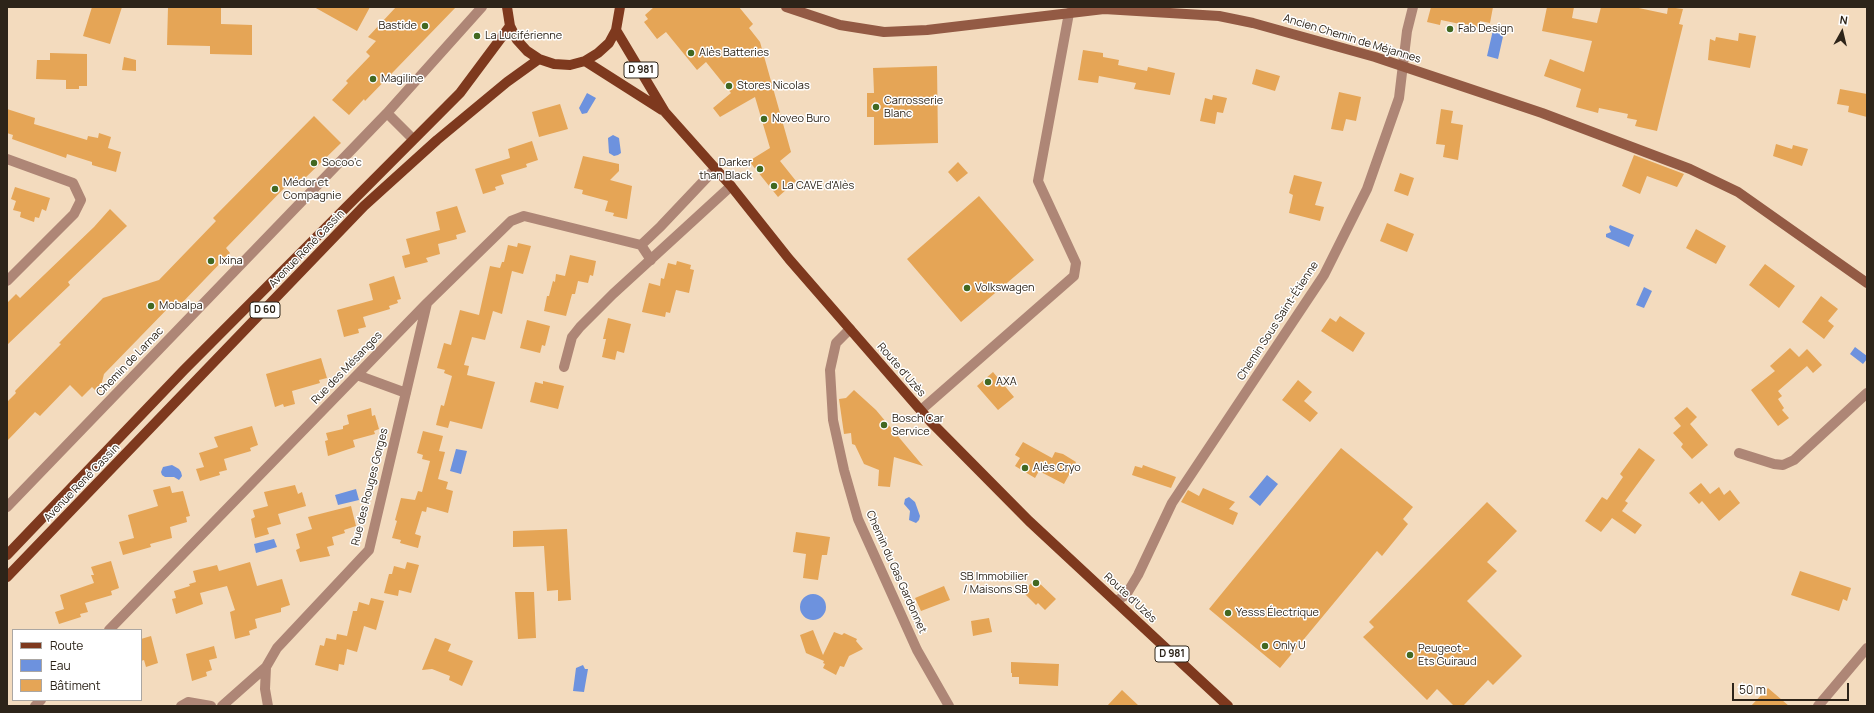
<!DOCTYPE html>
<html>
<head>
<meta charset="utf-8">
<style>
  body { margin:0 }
  #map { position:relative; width:1874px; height:713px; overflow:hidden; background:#f3dbbe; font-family:Manrope,sans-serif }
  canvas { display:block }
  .frame { position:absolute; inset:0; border:8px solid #2d2419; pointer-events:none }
  .legend { position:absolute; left:12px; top:629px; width:130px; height:72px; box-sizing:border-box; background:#fff; border:1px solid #aba7a3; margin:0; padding:5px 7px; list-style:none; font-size:12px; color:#2d2419 }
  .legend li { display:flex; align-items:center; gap:8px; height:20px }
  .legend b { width:20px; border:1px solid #aba7a3 }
  .north { position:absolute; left:1822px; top:12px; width:40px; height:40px; -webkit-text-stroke:3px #fff; paint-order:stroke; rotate:8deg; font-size:11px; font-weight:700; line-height:16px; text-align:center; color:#2d2419 }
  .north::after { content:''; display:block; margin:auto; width:14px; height:18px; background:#2d2419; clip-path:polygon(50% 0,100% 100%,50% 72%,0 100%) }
  .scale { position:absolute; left:1732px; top:683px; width:117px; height:18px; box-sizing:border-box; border:2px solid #2d2419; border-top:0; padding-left:5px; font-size:12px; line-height:14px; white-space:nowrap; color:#2d2419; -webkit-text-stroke:3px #fff; paint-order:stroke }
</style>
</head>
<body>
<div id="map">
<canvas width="1874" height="713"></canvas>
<div class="frame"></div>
<ul class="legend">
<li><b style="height:5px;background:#7e391e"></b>Route</li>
<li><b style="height:11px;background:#6d92de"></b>Eau</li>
<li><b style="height:11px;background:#e5a556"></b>Bâtiment</li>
</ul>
<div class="north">N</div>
<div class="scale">50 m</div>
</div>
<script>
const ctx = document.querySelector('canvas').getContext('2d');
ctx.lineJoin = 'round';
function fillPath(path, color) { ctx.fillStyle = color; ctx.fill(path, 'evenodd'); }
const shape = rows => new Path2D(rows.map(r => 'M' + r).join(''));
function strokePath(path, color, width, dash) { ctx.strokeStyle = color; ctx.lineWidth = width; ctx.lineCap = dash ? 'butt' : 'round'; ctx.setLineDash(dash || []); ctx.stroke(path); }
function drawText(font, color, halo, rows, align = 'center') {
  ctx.font = font + ' Manrope,sans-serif'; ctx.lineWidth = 3; ctx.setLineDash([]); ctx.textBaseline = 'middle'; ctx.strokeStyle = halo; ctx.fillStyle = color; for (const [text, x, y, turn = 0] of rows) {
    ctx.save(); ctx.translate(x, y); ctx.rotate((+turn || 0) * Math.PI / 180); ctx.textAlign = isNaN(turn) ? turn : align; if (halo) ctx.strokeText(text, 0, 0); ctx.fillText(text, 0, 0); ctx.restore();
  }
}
const water = shape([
  [1493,30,1504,32,1498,59,1487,56],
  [587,93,596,98,587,113,582,114,579,108],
  [613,135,619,138,621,153,618,155,614,156,609,153,608,138],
  [1610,225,1634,235,1629,247,1606,237,1606,234,1611,232,1609,227],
  [1644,287,1652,291,1644,308,1636,305],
  [1855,347,1867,356,1867,359,1863,364,1850,354],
  [456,449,467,451,461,474,450,471],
  [172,465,179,469,181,472,182,476,179,480,174,477,165,477,162,475,161,472,163,467],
  [1267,475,1278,484,1260,506,1249,497],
  [356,489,359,500,338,505,335,495],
  [909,497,915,502,920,516,919,520,916,523,909,520,910,511,904,504,905,499],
  [274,539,277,547,256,553,254,544],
  '800 607a13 13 0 1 1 26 0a13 13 0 1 1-26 0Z',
  [583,665,585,669,588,669,584,692,573,691,576,668]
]);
const building = shape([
  [92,7,122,7,110,44,83,36],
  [168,7,221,7,221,24,252,25,252,55,210,54,210,46,167,45],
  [314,7,370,7,357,31],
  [396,7,456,7,365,101,364,99,349,115,332,100,348,83,346,81,370,56,366,52,376,41,368,37],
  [654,7,739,7,753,24,749,28,760,42,791,152,780,161,796,181,778,197,749,161,770,148,755,97,720,117,713,108,731,93,706,62,697,70,666,32,657,39,644,22,648,19,645,15],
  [1431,7,1493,7,1490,23,1480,21,1479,28,1441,20,1440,25,1427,22],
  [1547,7,1574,7,1572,18,1597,23,1601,7,1634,7,1667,14,1668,7,1683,9,1679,24,1683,25,1657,131,1635,126,1637,120,1627,118,1628,114,1599,108,1598,113,1576,107,1581,89,1544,76,1550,59,1584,72,1592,41,1542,31],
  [1739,33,1756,36,1750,68,1708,60,1710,39,1715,41,1716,37,1738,41],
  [1083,50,1103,53,1103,57,1119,60,1118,65,1147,71,1148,67,1175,73,1170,95,1134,89,1136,83,1099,76,1098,83,1078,80],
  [50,53,87,54,87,86,79,86,79,89,66,89,66,80,36,79,37,60,50,60],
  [124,57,136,60,136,71,122,70],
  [937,66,938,143,874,145,874,117,867,117,867,93,874,93,873,68],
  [1256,69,1280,76,1275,91,1252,84],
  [1840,89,1867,94,1867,117,1848,112,1849,106,1837,104],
  [1339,92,1361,97,1356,121,1346,119,1343,131,1331,129],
  [1213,95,1227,98,1223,113,1217,112,1215,124,1200,121,1205,98,1212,100],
  [560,104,568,129,539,137,532,112],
  [7,109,35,118,34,124,87,140,88,136,98,138,99,133,111,137,108,148,121,152,116,172,92,165,92,162,67,154,66,158,12,139,13,135,7,133],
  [1441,109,1453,111,1451,123,1463,125,1458,160,1443,157,1445,145,1436,144],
  [314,116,341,143,300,183,294,178,226,248,230,253,179,306,175,301,104,374,99,394,92,387,82,397,70,385,40,416,35,412,7,441,7,402,16,393,15,391,61,344,59,343,103,298,159,280,216,221,213,218],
  [532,141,538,160,526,164,527,167,501,175,504,184,495,187,496,190,483,194,475,169,510,158,508,149],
  [1776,144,1792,149,1793,145,1808,149,1802,166,1773,156],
  [1634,155,1684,174,1677,187,1647,176,1640,194,1622,186],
  [583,156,619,164,619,171,610,180,632,186,627,219,613,216,614,213,605,211,608,201,582,194,583,190,574,188],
  [958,162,968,173,957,182,948,172],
  [1400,173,1414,178,1408,196,1394,191],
  [1294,175,1322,182,1315,205,1324,207,1320,221,1289,213,1293,195,1289,193],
  [15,187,50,198,46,211,42,209,39,218,35,217,34,222,20,217,21,212,13,210,16,201,11,199],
  [979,196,1034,260,961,322,907,259],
  [457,206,466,232,456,235,457,239,438,244,440,254,426,258,428,262,405,268,402,256,410,254,406,239,440,230,436,212],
  [110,209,127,226,68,282,70,285,7,345,7,303,16,294,20,298,94,227],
  [1387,223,1414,234,1407,252,1380,241],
  [1696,229,1726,246,1716,264,1686,248],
  [518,243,531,246,523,274,512,271,502,314,493,311,485,340,472,337,464,365,469,366,467,375,495,382,482,429,450,421,448,428,436,425,441,405,444,406,452,376,444,373,445,370,437,368,444,343,451,345,460,310,479,315,490,266,500,268,502,262,504,262,508,245,517,247],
  [570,255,596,261,593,276,590,275,588,283,578,281,575,294,572,294,566,316,544,311,547,296,549,296,553,281,555,282,556,274,565,276],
  [677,261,691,265,690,269,694,270,689,293,676,290,670,313,666,312,665,317,642,312,649,283,660,286,661,278,664,279,668,263,676,265],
  [1765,264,1795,286,1779,308,1749,285],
  [394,276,401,299,397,300,398,303,389,306,390,309,363,317,366,327,358,329,359,333,344,337,337,310,373,300,369,284],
  [1821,296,1838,309,1828,321,1834,326,1824,339,1802,322],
  [1340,316,1365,333,1353,352,1321,331,1330,318,1336,322],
  [608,318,631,324,624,353,617,351,615,360,602,357,606,339,603,339],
  [527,320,550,326,545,346,542,345,540,353,520,348],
  [1790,348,1799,357,1807,349,1822,365,1813,373,1807,366,1778,391,1782,396,1778,399,1784,408,1782,410,1789,418,1778,426,1751,390,1775,371,1770,366],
  [321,358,327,378,319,380,320,383,292,391,295,404,284,407,283,404,275,407,266,374],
  [993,372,1014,397,998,410,977,386],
  [1298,380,1312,392,1304,401,1318,413,1310,422,1282,400],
  [543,381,564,386,558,409,530,402,535,382,543,384],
  [854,390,876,410,923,466,894,457,890,487,878,486,879,470,864,464,855,445,852,444,851,433,844,434,839,399,846,398],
  [1687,407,1697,417,1690,424,1708,445,1692,459,1681,447,1683,444,1673,433,1681,426,1674,418],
  [371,408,372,416,375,415,379,429,374,431,375,434,353,440,355,447,328,456,325,441,328,440,326,433,343,429,343,426,349,424,347,415],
  [252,426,258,445,250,448,251,451,224,459,227,470,219,472,220,475,200,481,196,469,204,467,199,453,218,447,214,437],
  [423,431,443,436,439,451,445,452,438,479,448,482,446,489,453,491,448,513,427,507,426,512,422,511,415,534,421,536,418,548,400,543,401,540,392,538,397,521,395,520,401,498,415,500,418,491,422,492,430,461,422,459,423,455,417,453],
  [1023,442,1052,458,1055,452,1063,454,1076,462,1064,484,1039,471,1035,478,1015,466,1020,458,1015,455],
  [1341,448,1413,507,1403,519,1408,524,1382,556,1377,551,1280,668,1209,609],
  [1639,448,1655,460,1625,501,1628,503,1622,511,1642,525,1635,534,1612,518,1601,532,1585,521,1602,497,1607,500,1623,477,1620,474],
  [1143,465,1176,477,1171,488,1132,475,1135,466,1142,468],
  [1701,483,1710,494,1719,487,1724,495,1730,490,1740,503,1719,521,1702,501,1699,504,1689,493],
  [295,485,298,494,302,492,306,506,278,514,281,524,267,528,269,534,255,538,251,519,255,517,253,510,268,506,264,492],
  [170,486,172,493,183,491,190,516,186,517,187,522,170,527,172,538,150,544,151,547,123,555,119,542,134,538,128,515,158,506,153,490],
  [1203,488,1235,502,1229,509,1238,513,1233,525,1181,502,1188,490,1199,496],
  [1487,502,1517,531,1487,562,1497,571,1467,601,1522,656,1493,685,1488,680,1463,706,1454,706,1437,689,1427,700,1363,637,1374,627,1369,622],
  [351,506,356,526,344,530,345,533,332,537,334,545,327,547,330,556,300,562,296,550,300,548,296,534,312,529,308,517],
  [567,529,571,600,558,601,558,590,547,591,544,546,513,547,513,531],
  [796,532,830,537,827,555,822,555,818,580,803,578,806,554,793,552],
  [111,561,119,588,111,591,112,595,85,603,88,612,80,614,81,617,59,624,55,612,64,609,60,595,94,583,91,575,94,575,91,567],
  [250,562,257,586,282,579,290,605,281,608,281,612,255,619,257,628,249,631,250,635,235,639,230,612,235,610,227,586,200,593,203,604,176,614,172,599,176,598,174,591,190,586,189,584,196,582,193,571,217,565,219,571],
  [407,562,419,565,411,593,399,590,398,596,384,593,389,574,392,574,394,566,405,569],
  [1800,571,1851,588,1847,601,1843,599,1839,611,1791,595],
  [1035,579,1056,599,1045,610,1038,603,1036,605,1023,592],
  [944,586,950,600,921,611,915,598],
  [515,592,534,592,536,638,518,639],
  [371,598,384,601,376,630,364,626,357,652,347,649,344,665,339,664,338,671,315,665,320,645,324,646,326,638,336,640,337,634,347,636,353,611,357,611,359,602,369,605],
  [989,618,992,632,973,636,971,621],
  [813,630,823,655,834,632,842,635,844,633,857,639,856,641,863,649,849,656,844,667,840,666,836,675,823,668,825,664,823,663,824,661,806,653,800,635],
  [151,636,158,663,146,667,144,660,141,661,141,639],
  [435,638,451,644,448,651,473,661,462,686,449,680,450,676,432,669,422,670],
  [214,646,217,658,209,660,212,670,206,672,207,676,192,681,186,654],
  [1011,662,1059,664,1058,686,1019,684,1019,677,1012,677,1012,673,1011,673],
  [1768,688,1789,706,1751,706],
  [1122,690,1139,706,1107,706]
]);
const street = shape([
  [387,113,482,7],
  [7,159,73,183,81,200,74,214,7,281],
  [641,245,661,226,715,169],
  [850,329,836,343,830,370,833,420,844,470,858,519,917,650,949,706],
  [564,367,572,337,580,327,613,294,731,186],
  [357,375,406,393],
  [921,410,1074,276,1076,263,1038,181,1069,13],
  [1739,453,1774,464,1783,465,1794,460,1867,393],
  [7,507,387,113,413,139],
  [1116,601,1126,595,1138,575,1172,503,1324,275,1367,189,1399,98,1407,31,1413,7],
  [109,630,427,303,511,221,524,216,641,245,651,260],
  [35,706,41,700],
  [181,706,188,702,211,706],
  [222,706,266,667],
  [268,706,265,689,266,667,277,648,369,550,427,303],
  [1818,706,1867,648]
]);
const secondary = shape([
  [786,7,840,25,884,32,927,30,1104,9,1219,16,1253,23,1375,57,1542,113,1690,169,1738,192,1867,283]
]);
const primary = shape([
  [507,7,510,26,517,40,527,51,539,59,554,64,570,65,585,61,598,53,609,43,616,30,620,7],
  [616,30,665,112,731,186,789,259,930,421,1029,521,1228,706],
  [585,61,662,110],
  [7,555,184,370,460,93,510,26],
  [7,577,364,206,437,140,507,82,539,59]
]);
const markers = [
  [425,26,4,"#426821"],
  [1450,29,4,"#426821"],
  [477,36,4,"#426821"],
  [691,53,4,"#426821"],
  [373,79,4,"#426821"],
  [729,86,4,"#426821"],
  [876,107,4,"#426821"],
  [764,119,4,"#426821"],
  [314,163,4,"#426821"],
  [760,169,4,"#426821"],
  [774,186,4,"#426821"],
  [275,189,4,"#426821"],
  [211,261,4,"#426821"],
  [967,288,4,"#426821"],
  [151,306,4,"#426821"],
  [988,382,4,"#426821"],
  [884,425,4,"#426821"],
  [1025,468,4,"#426821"],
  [1036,583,4,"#426821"],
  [1228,613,4,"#426821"],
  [1265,646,4,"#426821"],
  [1410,655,4,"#426821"]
];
const shields = [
  [641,70,34],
  [265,310,30],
  [1172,654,34]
];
const shieldNames = [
  ["D 981",641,70],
  ["D 60",265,310],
  ["D 981",1172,654]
];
const poiNames = [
  ["Bastide",417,26,"right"],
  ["Fab Design",1458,29],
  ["La Luciférienne",485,36],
  ["Alès Batteries",699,53],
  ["Magiline",381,79],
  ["Stores Nicolas",737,86],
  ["Carrosserie",884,101],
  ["Blanc",884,114],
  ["Noveo Buro",772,119],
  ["Socoo’c",322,163],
  ["Darker",752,163,"right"],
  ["than Black",752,176,"right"],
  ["Médor et",283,183],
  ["Compagnie",283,196],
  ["La CAVE d'Alès",782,186],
  ["Ixina",219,261],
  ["Volkswagen",975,288],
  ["Mobalpa",159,306],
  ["AXA",996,382],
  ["Bosch Car",892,419],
  ["Service",892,432],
  ["Alès Cryo",1033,468],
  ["SB Immobilier",1028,577,"right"],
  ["/ Maisons SB",1028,590,"right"],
  ["Yesss Électrique",1236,613],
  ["Only U",1273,646],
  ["Peugeot -",1418,649],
  ["Ets Guiraud",1418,662]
];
const streetNames = [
  ["Ancien Chemin de Méjannes",1352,39,17],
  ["Avenue René Cassin",307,249,-46],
  ["Chemin Sous Saint-Étienne",1278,321,-57],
  ["Chemin de Larnac",130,362,-46],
  ["Rue des Mésanges",347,368,-46],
  ["Route d'Uzès",901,370,49],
  ["Avenue René Cassin",82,483,-46],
  ["Rue des Rouges Gorges",370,487,-76],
  ["Chemin du Gas Gardonnet",896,572,66],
  ["Route d'Uzès",1130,598,43]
];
fillPath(water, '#6d92de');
fillPath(building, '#e5a556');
strokePath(street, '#ae8676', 10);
strokePath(secondary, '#935a44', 10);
strokePath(primary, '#7e391e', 10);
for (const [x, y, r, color] of markers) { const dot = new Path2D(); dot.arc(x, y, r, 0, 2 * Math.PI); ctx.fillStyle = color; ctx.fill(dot); strokePath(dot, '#fff', 1.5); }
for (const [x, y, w] of shields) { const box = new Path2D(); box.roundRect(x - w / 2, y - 8, w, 16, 3); ctx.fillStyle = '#fff'; ctx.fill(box); strokePath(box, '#2d2419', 1); }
drawText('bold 10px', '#2d2419', null, shieldNames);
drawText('11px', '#2d2419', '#fff', poiNames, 'left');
drawText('11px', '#2d2419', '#fff', streetNames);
</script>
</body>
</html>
